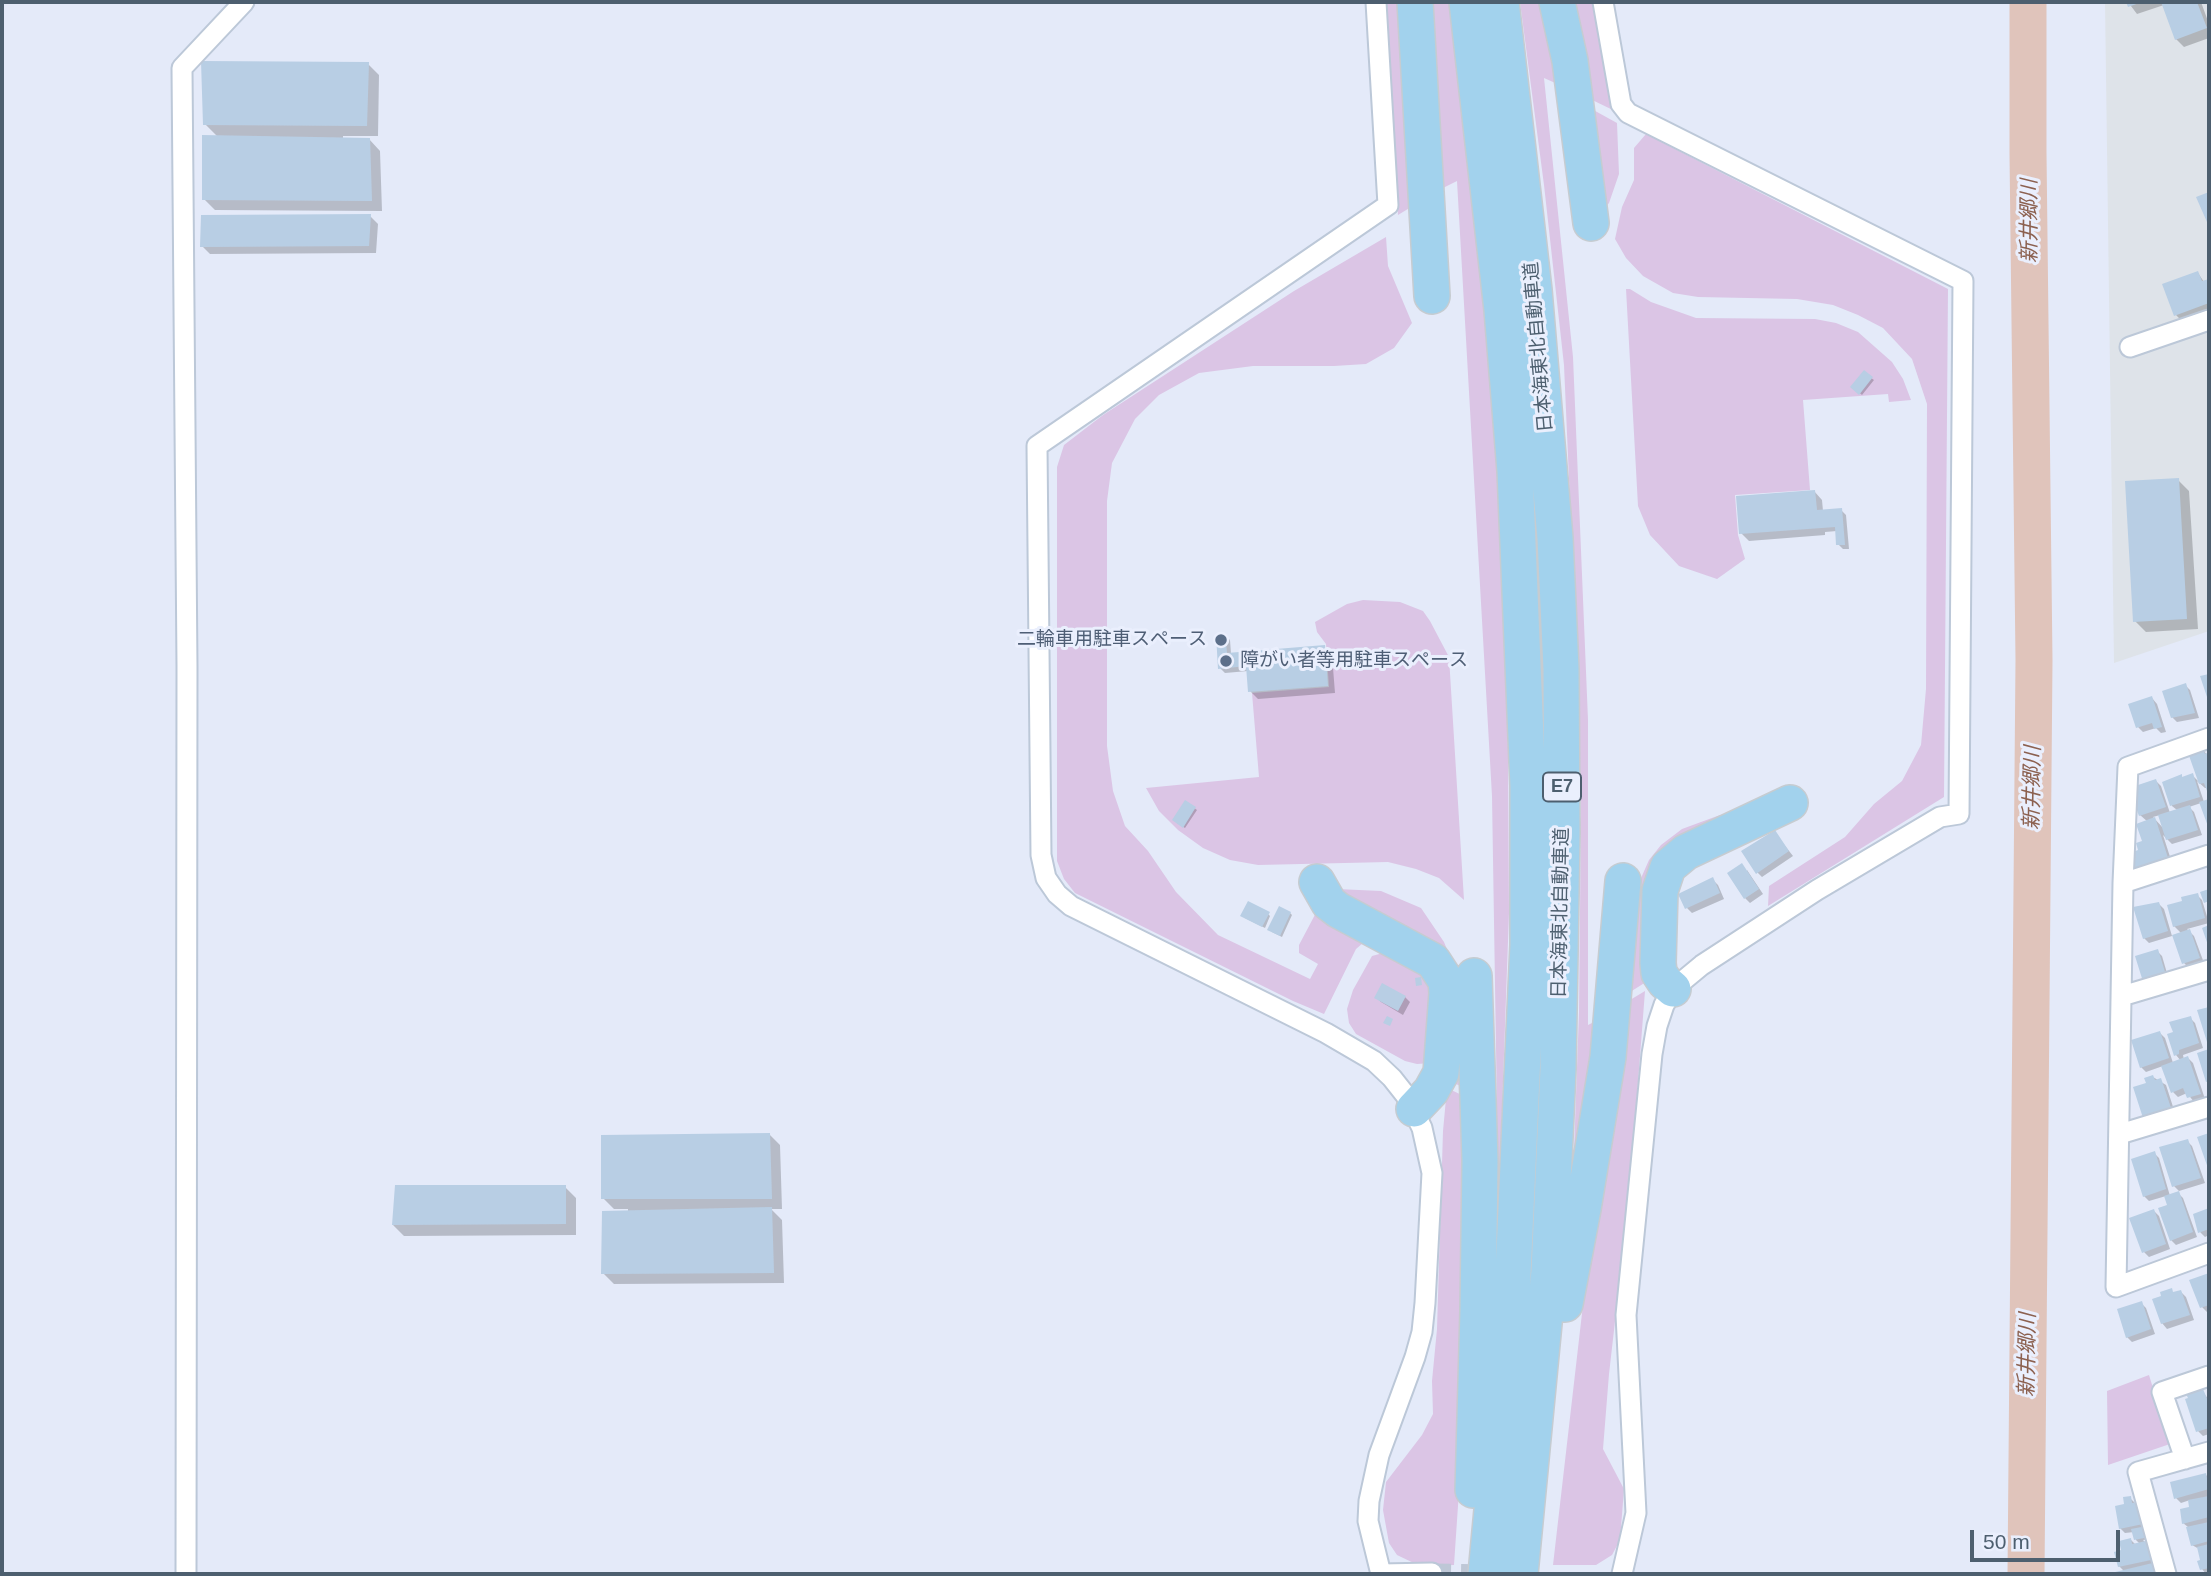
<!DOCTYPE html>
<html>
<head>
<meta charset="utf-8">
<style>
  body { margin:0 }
  #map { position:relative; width:2211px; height:1576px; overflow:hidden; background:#e4eaf9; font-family:Helvetica,sans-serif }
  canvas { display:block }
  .frame { position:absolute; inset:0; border:4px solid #4d5f6f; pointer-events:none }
  .scale { position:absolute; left:1970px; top:1530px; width:150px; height:32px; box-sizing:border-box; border:4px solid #4d5f6f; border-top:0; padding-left:9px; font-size:21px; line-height:24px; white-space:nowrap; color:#4d5f6f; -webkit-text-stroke:5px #eaeffd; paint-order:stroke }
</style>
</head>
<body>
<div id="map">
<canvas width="2211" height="1576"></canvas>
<div class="frame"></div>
<div class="scale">50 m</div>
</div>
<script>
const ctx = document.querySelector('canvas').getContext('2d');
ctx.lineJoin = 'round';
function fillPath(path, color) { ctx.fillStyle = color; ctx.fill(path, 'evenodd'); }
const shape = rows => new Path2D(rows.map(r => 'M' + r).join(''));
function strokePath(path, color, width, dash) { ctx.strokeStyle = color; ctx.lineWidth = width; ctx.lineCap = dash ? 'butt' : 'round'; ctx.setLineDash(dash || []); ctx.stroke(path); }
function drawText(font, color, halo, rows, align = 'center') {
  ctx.font = font + ' Helvetica,"Noto Sans JP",sans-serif'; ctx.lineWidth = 6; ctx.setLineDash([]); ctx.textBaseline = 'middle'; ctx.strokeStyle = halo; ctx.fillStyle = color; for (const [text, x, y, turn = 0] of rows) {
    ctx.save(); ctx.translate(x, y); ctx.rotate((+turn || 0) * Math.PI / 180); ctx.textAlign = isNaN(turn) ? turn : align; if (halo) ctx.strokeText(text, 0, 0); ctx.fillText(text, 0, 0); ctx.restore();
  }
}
const industrial = shape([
  [2105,2,2209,2,2209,631,2114,663]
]);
const green = shape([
  [1383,2,1406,2,1416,204,1398,215],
  [1425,2,1449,2,1465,113,1481,254,1495,435,1503,588,1508,748,1509,913,1499,1194,1491,1305,1489,1107,1497,1110,1492,796,1457,181,1437,191],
  [1520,2,1546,2,1562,86,1544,78,1573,357,1588,720,1588,1025,1600,1019,1572,1207,1579,1012,1581,810,1578,684,1564,365,1544,185],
  [1569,2,1596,2,1617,112,1586,97],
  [1588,107,1617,123,1619,174,1609,203,1603,210],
  [1646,134,1948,289,1944,797,1768,906,1769,886,1845,837,1874,804,1902,781,1921,745,1926,689,1927,404,1912,359,1883,328,1858,315,1833,305,1797,299,1698,297,1673,293,1643,276,1626,258,1615,239,1622,207,1634,180,1634,148],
  [1386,237,1388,266,1412,323,1394,348,1366,364,1334,366,1253,366,1199,373,1159,395,1135,419,1112,463,1107,501,1107,746,1113,791,1125,826,1148,851,1176,892,1218,935,1310,979,1318,964,1299,953,1299,945,1318,909,1370,937,1356,949,1324,1014,1293,1001,1075,893,1064,879,1057,861,1057,467,1064,445,1103,415,1294,291],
  [1626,289,1630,289,1651,302,1696,318,1815,319,1836,323,1858,332,1892,362,1903,379,1911,400,1889,402,1888,394,1803,400,1810,490,1735,495,1738,535,1745,559,1717,579,1679,566,1650,535,1638,506],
  [1363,600,1400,602,1423,611,1430,621,1449,657,1464,900,1439,878,1416,869,1388,862,1258,865,1230,860,1203,848,1178,830,1159,811,1146,788,1259,777,1252,693,1329,687,1326,644,1317,632,1315,622,1347,604],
  [1744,814,1676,846,1646,982,1627,994,1634,894,1649,860,1661,845,1682,829,1720,815],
  [1337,889,1381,891,1421,908,1444,942,1456,972,1465,1088,1449,1081,1453,999],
  [1383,953,1432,977,1431,1063,1417,1064,1405,1061,1356,1034,1349,1023,1347,1009,1353,990,1372,956],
  [1645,991,1629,1199,1609,1374,1603,1449,1624,1489,1620,1540,1612,1555,1596,1565,1553,1565,1590,1244,1625,1003],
  [1447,1088,1466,1097,1459,1491,1454,1565,1420,1566,1397,1555,1389,1543,1383,1510,1386,1482,1422,1435,1433,1414,1432,1381,1437,1329,1443,1131],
  [2149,1375,2170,1444,2108,1465,2107,1391]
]);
const shadow = shape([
  [2128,2,2201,2,2209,24,2209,38,2184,47,2176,39,2164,5,2137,14],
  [368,64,379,75,378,136,343,136,343,139,369,139,380,151,382,211,215,210,204,199,218,137,205,124],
  [370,216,378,224,376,253,210,254,202,246],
  [2198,273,2204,282,2209,280,2209,309,2181,320,2176,315],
  [1864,373,1874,380,1862,395,1853,387],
  [2178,480,2189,491,2198,629,2146,632,2135,621],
  [1814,491,1822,500,1823,511,1841,510,1846,515,1849,549,1843,549,1838,544,1837,531,1825,532,1825,535,1749,541,1741,533],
  [1225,635,1230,640,1231,654,1324,647,1332,655,1335,693,1258,699,1250,691,1248,671,1225,673,1220,668],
  [2185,685,2190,690,2199,718,2177,722,2172,717],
  [2152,698,2157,704,2166,732,2161,733,2156,728,2143,732,2138,727],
  [2201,747,2207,755,2209,754,2209,791,2208,788,2205,788,2197,781,2204,802,2209,800,2209,825,2201,803,2189,807,2194,812,2202,835,2172,844,2163,835,2172,863,2142,873,2136,868,2148,822,2140,815,2156,781,2161,786,2170,813,2177,810,2172,806,2165,783,2181,776,2184,778,2192,775,2200,783],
  [2160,815,2164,829,2153,817],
  [1186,802,1197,810,1185,828,1176,822],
  [1775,833,1793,856,1762,877,1757,872],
  [1747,870,1763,894,1750,903,1745,898],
  [1713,880,1718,885,1724,899,1692,913,1687,908,1681,894],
  [2197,895,2202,900,2209,923,2187,929,2194,936,2204,963,2189,968,2184,963,2182,934,2174,926],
  [2159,904,2164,909,2172,936,2149,943,2144,938],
  [1290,913,1292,915,1282,937,1272,932],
  [1268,914,1270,916,1265,928,1245,918],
  [2157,951,2162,956,2171,987,2147,988],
  [1376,997,1405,997,1410,1002,1403,1015,1381,1002],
  [2190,1018,2195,1023,2203,1048,2183,1055,2184,1060,2188,1058,2193,1063,2205,1099,2194,1102,2187,1093,2178,1097,2173,1092,2163,1066,2146,1072,2141,1067,2160,1033,2165,1038,2173,1063,2181,1061,2176,1055,2175,1033],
  [2153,1077,2166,1085,2175,1113,2150,1122,2148,1084],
  [769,1134,780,1145,782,1209,771,1209,782,1220,784,1283,614,1284,603,1273,628,1212,628,1209,614,1209,603,1198],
  [2187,1141,2192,1146,2205,1183,2179,1191,2174,1186],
  [2154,1153,2159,1158,2170,1196,2178,1193,2183,1198,2197,1237,2176,1245,2171,1240,2170,1206,2166,1196,2149,1201,2144,1196],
  [565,1187,576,1198,576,1235,404,1236,393,1225],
  [2209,1210,2209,1235,2205,1237,2200,1232,2195,1215],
  [2154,1211,2159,1216,2170,1249,2149,1257,2144,1252],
  [2209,1275,2209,1311,2207,1312,2202,1307,2192,1281],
  [2181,1292,2186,1297,2194,1320,2167,1329,2162,1323,2175,1294],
  [2141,1303,2146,1308,2155,1334,2132,1342,2127,1337],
  [2202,1391,2209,1400,2209,1434,2203,1436,2198,1431],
  [2206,1475,2209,1479,2209,1574,2203,1574,2206,1574,2202,1569,2202,1561,2199,1549,2192,1545,2188,1527,2183,1523,2191,1508,2190,1500,2181,1503,2176,1498],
  [2130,1498,2135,1503,2150,1539,2143,1540,2151,1548,2162,1574,2114,1574,2125,1572,2119,1566,2123,1552,2131,1540,2136,1545,2140,1544,2136,1540,2134,1532,2125,1533,2120,1528]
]);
const river = shape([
  [2026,1574,2034,660,2028,153,2028,2]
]);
const building = shape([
  [2126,2,2142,2,2128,7],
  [2161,2,2197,2,2207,28,2175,40],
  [201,61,369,62,367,126,203,125],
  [202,135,370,138,372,201,202,200],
  [2209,192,2209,221,2207,222,2196,197],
  [371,214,369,246,200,247,201,215],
  [2198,271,2202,281,2209,279,2209,303,2174,316,2162,284],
  [1864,370,1873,377,1859,395,1850,387],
  [2179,478,2187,619,2133,622,2125,481],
  [1815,490,1817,510,1842,508,1845,545,1836,545,1835,527,1739,534,1736,496],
  [1225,633,1227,653,1325,645,1328,686,1248,692,1246,666,1218,669,1216,634],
  [2209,674,2209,703,2200,676],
  [2186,683,2195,713,2171,718,2162,691],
  [2152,696,2162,727,2154,729,2152,723,2136,728,2128,704],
  [2201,745,2205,754,2209,752,2209,790,2207,791,2204,783,2199,784,2187,750],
  [2193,773,2200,797,2170,806,2162,782,2182,774,2182,777],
  [2156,779,2166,807,2139,816,2129,788],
  [2209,799,2209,829,2199,802],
  [1185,800,1196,807,1183,828,1172,820],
  [2190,805,2198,830,2166,840,2158,815],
  [2155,817,2168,858,2135,869,2130,853,2138,850,2136,843,2142,841,2136,824],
  [1775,830,1789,851,1756,874,1741,851],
  [1742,863,1759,889,1744,899,1727,873],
  [1713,877,1720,893,1685,909,1678,894],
  [2209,889,2209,901,2204,903,2200,892],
  [2198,893,2205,918,2173,927,2167,905,2182,901,2181,897],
  [1248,901,1270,912,1262,927,1240,916],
  [2159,902,2168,931,2143,939,2133,907],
  [1279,906,1291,912,1280,936,1267,930],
  [2209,925,2209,948,2202,928],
  [2190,929,2200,958,2182,964,2172,935],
  [2158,949,2168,982,2145,988,2135,956],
  [1421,977,1422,985,1416,986,1415,978],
  [1382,983,1406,996,1398,1011,1374,998],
  [2209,1007,2209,1041,2207,1042,2197,1010],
  [1387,1016,1393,1019,1390,1026,1383,1023],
  [2191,1016,2199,1043,2179,1050,2179,1054,2174,1056,2167,1034,2173,1032,2169,1022],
  [2160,1031,2169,1058,2140,1068,2131,1040],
  [2209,1049,2209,1081,2206,1082,2197,1053],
  [2188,1056,2201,1094,2187,1098,2183,1088,2171,1093,2161,1066],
  [2153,1075,2155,1080,2161,1078,2171,1108,2143,1118,2133,1087,2146,1083,2144,1078],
  [770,1133,772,1199,601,1199,601,1135],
  [2209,1133,2209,1171,2197,1137],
  [2188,1139,2201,1178,2172,1187,2159,1147],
  [2155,1151,2166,1189,2143,1197,2131,1159],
  [395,1185,566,1185,566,1224,392,1225],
  [2179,1191,2193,1232,2170,1241,2158,1208,2167,1205,2164,1196],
  [772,1207,774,1273,601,1274,602,1211],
  [2209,1208,2209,1229,2198,1233,2193,1214],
  [2154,1209,2166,1244,2142,1253,2129,1218],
  [2209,1273,2209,1305,2200,1308,2189,1280],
  [2172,1288,2173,1292,2181,1290,2190,1315,2161,1324,2152,1299,2161,1296,2160,1292],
  [2142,1301,2151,1329,2126,1338,2117,1309],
  [2203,1389,2208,1401,2209,1400,2209,1428,2196,1432,2185,1399,2188,1398,2186,1394],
  [2206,1473,2209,1489,2174,1499,2170,1482],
  [2131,1496,2132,1503,2138,1502,2143,1524,2119,1529,2115,1506,2124,1504,2123,1497],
  [2209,1496,2209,1517,2182,1524,2180,1509,2189,1507,2188,1500],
  [2209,1522,2209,1541,2191,1546,2186,1527],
  [2147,1526,2149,1537,2134,1540,2131,1529],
  [2131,1538,2132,1544,2146,1541,2151,1560,2118,1567,2114,1552,2121,1550,2119,1541],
  [2209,1544,2209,1568,2200,1570,2197,1561,2200,1560,2197,1547],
  [2157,1562,2159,1574,2111,1574,2111,1573]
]);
const streetTunnel = shape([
  [1432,1573,1494,1574]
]);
const street = shape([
  [1376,2,1388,205,1037,446,1041,855,1046,878,1057,894,1071,906,1326,1033,1374,1061,1392,1078,1407,1097,1422,1128,1432,1173,1425,1303,1422,1332,1415,1357,1379,1455,1369,1501,1368,1521,1381,1574],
  [1603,2,1621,104,1628,113,1963,281,1959,814,1940,817,1817,890,1702,965,1673,989,1664,1005,1657,1026,1652,1054,1626,1315,1636,1513,1622,1574],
  [2130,347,2209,320],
  [2209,738,2128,767,2123,883,2116,1287,2209,1253],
  [2123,883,2209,855],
  [2122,996,2209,970],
  [2120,1134,2209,1107],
  [2185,1459,2162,1392,2209,1376],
  [186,1574,187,667,182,68,244,2],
  [1381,1574,1432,1573],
  [2166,1574,2138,1472,2209,1452]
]);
const highway = shape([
  [1415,2,1432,296],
  [1467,2,1502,310,1515,471,1528,786,1528,945,1512,1297,1486,1574],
  [1501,2,1534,290,1555,538,1561,669,1562,833,1558,1069,1549,1271,1520,1574],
  [1557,2,1570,61,1591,223],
  [1317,882,1329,903,1338,910,1433,961,1446,981,1447,993,1441,1073,1431,1091,1414,1109],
  [1673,989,1665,982,1659,973,1658,963,1660,891,1668,867,1686,852,1790,803],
  [1565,1304,1583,1209,1608,1057,1623,881],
  [1473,1490,1478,1311,1480,1161,1474,976]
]);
const markers = [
  [1221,640,7,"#5c6f8a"],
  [1226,661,7,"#5c6f8a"]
];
const shields = [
  [1562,787,38]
];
const shieldNames = [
  ["E7",1562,787]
];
const streetNames = [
  ["日本海東北自動車道",1539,347,-95],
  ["日本海東北自動車道",1561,913,-89]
];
const serviceNames = [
  ["二輪車用駐車スペース",1207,640],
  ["障がい者等用駐車スペース",1240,661,"left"]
];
const waterNames = [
  ["新井郷川",2030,221,-90],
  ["新井郷川",2033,788,-89],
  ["新井郷川",2028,1355,-89]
];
fillPath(industrial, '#dee3e9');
fillPath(green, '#dbc5e5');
fillPath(shadow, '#0003');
strokePath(river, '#e0c4bb', 37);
fillPath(building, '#b8cee4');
strokePath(streetTunnel, '#bec7d6', 19, [19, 10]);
strokePath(street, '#bcc8d8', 23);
strokePath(highway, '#c6ccd1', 38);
strokePath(street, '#fff', 19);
strokePath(highway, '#a2d2ed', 35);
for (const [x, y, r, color] of markers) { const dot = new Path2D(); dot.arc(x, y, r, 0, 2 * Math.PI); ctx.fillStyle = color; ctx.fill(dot); strokePath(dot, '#eaeffd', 2.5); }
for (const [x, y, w] of shields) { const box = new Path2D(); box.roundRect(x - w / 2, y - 14.5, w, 29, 5); ctx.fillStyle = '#eaeffd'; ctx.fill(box); strokePath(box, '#4d5f6f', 2); }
drawText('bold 18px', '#4d5f6f', null, shieldNames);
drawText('19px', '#4d5f6f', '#eaeffd', streetNames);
drawText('19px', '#4e5e75', '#eaeffd', serviceNames, 'right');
drawText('italic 21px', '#8c6150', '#eaeffd', waterNames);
</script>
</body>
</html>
